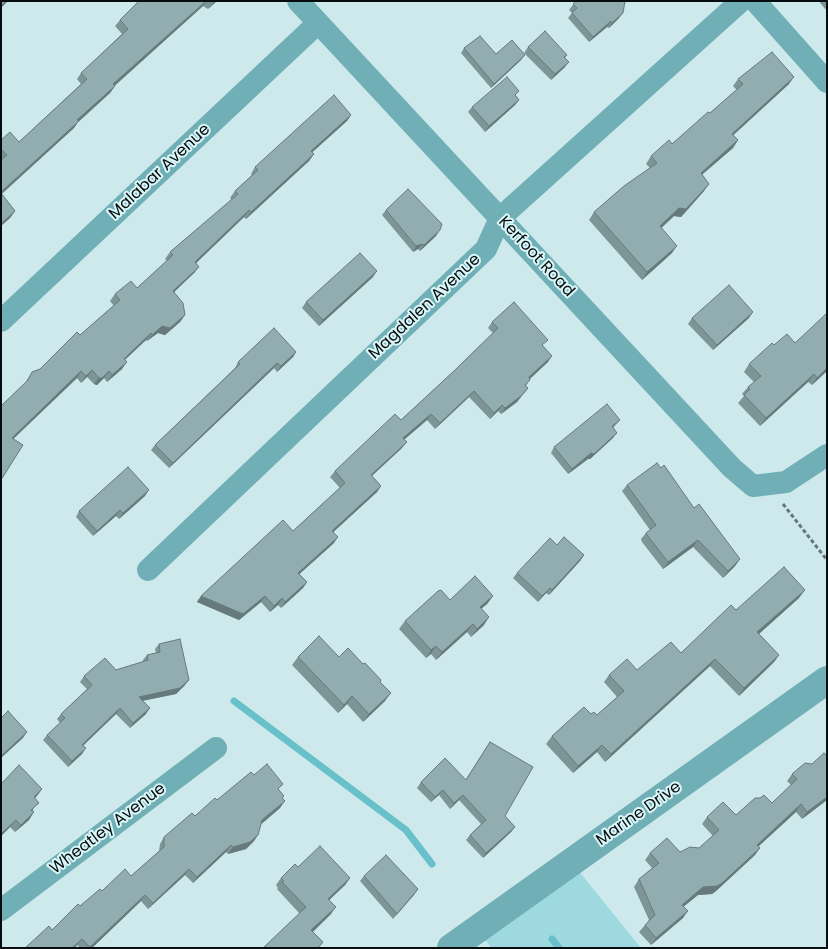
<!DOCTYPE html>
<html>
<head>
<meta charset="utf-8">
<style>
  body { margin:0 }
  #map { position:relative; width:828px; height:949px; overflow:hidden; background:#cde9ec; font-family:Poppins,sans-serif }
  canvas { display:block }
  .frame { position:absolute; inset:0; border:2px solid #050d0e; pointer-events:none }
</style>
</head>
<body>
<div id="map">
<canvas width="828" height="949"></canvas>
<div class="frame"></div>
</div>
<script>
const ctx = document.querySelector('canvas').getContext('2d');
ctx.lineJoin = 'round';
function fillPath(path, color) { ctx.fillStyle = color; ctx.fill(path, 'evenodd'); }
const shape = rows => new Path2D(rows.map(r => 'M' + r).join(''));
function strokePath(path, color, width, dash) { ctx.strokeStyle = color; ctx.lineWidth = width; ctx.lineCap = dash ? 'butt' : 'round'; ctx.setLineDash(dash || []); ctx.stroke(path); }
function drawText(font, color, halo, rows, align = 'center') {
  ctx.font = font + ' Poppins,sans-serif'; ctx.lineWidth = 4; ctx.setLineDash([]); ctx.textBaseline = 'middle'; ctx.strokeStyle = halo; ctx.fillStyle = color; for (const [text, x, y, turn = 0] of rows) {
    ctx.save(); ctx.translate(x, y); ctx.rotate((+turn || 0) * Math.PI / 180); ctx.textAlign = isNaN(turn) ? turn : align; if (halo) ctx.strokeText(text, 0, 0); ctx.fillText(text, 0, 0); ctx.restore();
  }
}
const green = shape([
  [578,870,641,948,491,948,482,935]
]);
const stream = shape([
  [234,701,406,830,432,864],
  [552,939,559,948]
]);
const path = shape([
  [783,504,827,560]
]);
const minor = shape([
  [298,1,732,468,753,486,786,482,827,455],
  [755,1,827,82],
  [1,321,318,23],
  [148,570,486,249,500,218,741,1],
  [1,910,216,748]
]);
const tertiary = shape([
  [451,948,827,680]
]);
const wall = shape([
  [139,1,217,1,208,9,203,6,145,58,114,85,115,86,110,93,78,121,74,128,2,194,15,211,10,218,1,226,1,140,19,142,81,84,77,79,81,73,122,34,115,26,120,20],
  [576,1,627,1,624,4,623,13,619,18,609,28,607,27,589,42,568,18,572,13,569,10],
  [821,1,827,1,827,11,820,3],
  [528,47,567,55,565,58,565,67,551,80,524,53],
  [464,48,521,60,491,88,461,53],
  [738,79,789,84,733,135,738,140,733,148,702,174,704,191,681,217,674,216,661,228,672,253,642,280,589,220,594,212,650,168,646,164,651,156,672,144,710,113,737,90,733,86],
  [516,96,519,100,515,105,485,132,468,112,472,107],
  [351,115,347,121,312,152,314,154,309,161,246,219,244,217,196,263,199,267,194,273,174,292,185,315,180,322,165,335,158,333,147,341,146,340,125,360,122,369,107,382,104,378,97,385,94,384,87,377,81,383,77,378,13,439,1,480,25,383,32,372,40,369,114,306,110,301,115,294,137,288,167,261,165,259,170,252,232,200,230,198,235,191,252,175,251,174,255,167],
  [386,210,436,236,420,251,418,249,413,252,382,215],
  [373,277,319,326,302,308,306,302],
  [692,318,749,318,713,350,688,324],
  [492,322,543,347,548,362,530,379,526,386,528,388,517,402,501,414,498,411,490,419,469,397,435,429,427,420,405,439,402,448,372,476,381,486,377,492,333,532,334,543,299,574,307,582,303,588,281,608,278,605,270,612,261,602,239,620,197,602,201,596,293,531,340,488,330,477,335,471,401,420,455,370,493,333,488,328],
  [795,343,827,371,812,385,808,382,760,426,738,403,744,396,742,394,748,387,754,382,744,372,749,364,774,345],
  [296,352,293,357,277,372,274,368,169,468,151,450,155,445,235,368,238,362],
  [620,420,613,428,613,438,590,459,588,459,568,474,551,453,554,447],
  [627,485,694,508,740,559,735,566,723,578,693,547,663,569,642,542,641,539,646,533,650,530,622,491],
  [145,496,119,519,116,516,93,536,76,517,79,511],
  [557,545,584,555,580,561,549,595,546,593,538,602,513,578,517,573],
  [493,596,487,604,481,609,484,625,471,637,467,632,436,660,431,654,426,658,399,629,405,621,450,600],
  [799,598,759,634,779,655,774,662,739,696,710,666,605,762,597,752,573,773,546,744,552,736,591,714,597,715,617,697,604,682,609,675,637,670,681,653,736,610],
  [159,644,185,685,176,694,143,701,146,714,130,728,116,714,83,746,82,754,68,767,43,740,47,735,60,723,57,719,61,714,87,689,80,682,84,676,116,670,143,662,143,660,147,655,156,653,155,649],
  [298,657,339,657,380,682,385,701,363,722,347,704,338,713,292,665],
  [490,742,505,816,515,827,511,832,483,858,466,840,470,835,481,824,459,800,450,809,439,795,431,802,417,788,421,782,466,779],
  [827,756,827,800,802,819,796,812,759,846,755,855,716,891,712,894,698,895,684,906,683,918,651,945,639,932,645,925,649,920,634,887,639,879,652,868,645,860,650,853,680,852,699,848,713,836,702,824,707,817,736,815,772,803,791,785,787,781,792,774],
  [254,775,279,790,284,796,282,799,280,808,261,824,258,835,254,841,246,849,228,854,226,852,193,883,185,875,148,909,141,901,92,948,80,948,77,945,52,930,80,906,102,891,131,876,159,851,160,844,164,837],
  [1,784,42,789,35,798,33,811,29,820,15,832,10,827,1,836],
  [298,867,350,878,345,885,329,900,331,914,313,932,320,948,299,913,277,889,278,888,276,885,281,878],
  [364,876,418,889,393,919,360,881]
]);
const shadedWall = shape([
  [6,1,8,1,1,8,1,6],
  [207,1,203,6,109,91,113,84],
  [214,1,217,1,208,9,213,3],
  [623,13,619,18,609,28,612,23],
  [611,21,607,27,589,42,593,37],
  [525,55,521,60,491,88,494,84],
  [569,62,565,67,551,80,555,74],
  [794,77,789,84,727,141,732,134],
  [115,86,110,93,73,127,77,120],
  [519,100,515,105,485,132,489,126],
  [351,115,347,121,306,158,311,151],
  [79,121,74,128,1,194,1,192],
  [738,140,733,148,696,180,701,173],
  [314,154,309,161,246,219,251,212],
  [709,184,704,191,681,217,674,216,655,234,660,226,679,208],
  [249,210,244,217,190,269,195,262],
  [15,211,10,218,1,226,1,224],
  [440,230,436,236,420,251,424,245],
  [422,244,418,249,413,252,416,246],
  [677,246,672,253,642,280,647,272],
  [199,267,194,273,168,298,173,291],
  [377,271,373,277,319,326,323,320],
  [753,312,749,318,713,350,717,345],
  [185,315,180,322,165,335,158,333,147,341,152,335,162,326],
  [151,333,146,340,119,365,124,359],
  [296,352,293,357,277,372,281,366],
  [552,356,548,362,525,383,529,377],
  [127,362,122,369,107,382,112,375],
  [277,363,274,368,169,468,173,463],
  [827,368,827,371,812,385,817,378],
  [92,370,87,377,81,383,86,376],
  [81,371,77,378,7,445,12,438],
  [109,371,104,378,97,385,94,384,99,378],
  [814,374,808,382,760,426,766,418],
  [528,388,517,402,501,414,505,408],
  [474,391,469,397,435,429,440,423],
  [502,405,498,411,490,419,494,413],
  [431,414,427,420,399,444,403,438],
  [617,433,613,438,590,459,588,459,568,474,572,469],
  [407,442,402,448,366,481,371,475],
  [381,486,377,492,328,537,332,531],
  [149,490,145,496,119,519,123,513],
  [120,510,116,516,93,536,97,531],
  [338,537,334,543,294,579,298,573],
  [698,540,693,547,663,569,668,562],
  [584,555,580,561,549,595,552,590],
  [740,559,735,566,723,578,728,571],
  [307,582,303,588,281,608,285,602],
  [550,588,546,593,538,602,542,596],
  [805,590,799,598,752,640,757,632],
  [201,596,265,596,261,602,239,620,197,602],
  [493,596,487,604,474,615,480,607],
  [282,598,278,605,270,612,274,606],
  [489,617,484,625,471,637,477,629],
  [473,624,467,632,436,660,442,652],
  [436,646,431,654,426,658,431,650],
  [779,655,774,662,739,696,744,688],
  [715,659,710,666,605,762,611,754],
  [189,680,185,685,176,694,135,702,139,697],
  [391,693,385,701,363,722,369,714],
  [352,696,347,704,338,713,344,705],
  [120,708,116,714,78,750,82,745],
  [150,708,146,714,130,728,133,723],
  [27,732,23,738,1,758,1,756],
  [602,745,597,752,573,773,578,766],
  [86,748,82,754,68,767,72,761],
  [42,789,37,796,28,804,34,797],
  [443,790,439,795,431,802,435,797],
  [463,795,459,800,450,809,454,803],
  [827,797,827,800,802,819,807,812],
  [285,801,280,808,258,827,262,820],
  [801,804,796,812,752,852,757,845],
  [34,812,29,820,15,832,21,825],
  [16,820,10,827,1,836,1,834],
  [515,827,511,832,483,858,486,853],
  [258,835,254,841,246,849,228,854,233,847],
  [231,845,226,852,193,883,197,877],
  [760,848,755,855,716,891,712,894,698,895,677,912,682,905,703,887],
  [189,869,185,875,148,909,153,903],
  [350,878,345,885,323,906,328,899],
  [418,889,414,895,393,919,397,914],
  [145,895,141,901,92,948,89,948],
  [336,907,331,914,306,938,311,930],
  [688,911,683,918,651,945,656,938],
  [82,939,77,945,75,948,72,948]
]);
const building = shape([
  [1,1,6,1,1,6,1,1],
  [139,1,206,1,113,84,115,86,77,120,79,121,1,192,1,160,7,155,1,149,1,140,10,132,19,142,87,79,81,73,128,29,120,20,139,1],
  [576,1,625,1,623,13,612,23,611,21,593,37,572,13,577,8,573,4,576,1],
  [545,31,567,55,564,57,569,62,555,74,528,47,545,31],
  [480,36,496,54,512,40,525,55,494,84,464,48,480,36],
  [772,52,794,77,732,134,738,140,701,173,709,184,686,209,679,208,660,226,677,246,647,272,594,212,624,186,657,163,651,156,669,140,672,144,708,112,710,113,743,84,738,79,772,52],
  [507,77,519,91,515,95,519,100,489,126,472,107,507,77],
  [334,95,351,115,311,151,314,154,251,212,249,210,195,262,199,267,173,291,183,303,185,315,170,328,162,326,152,335,151,333,124,359,127,362,112,375,109,371,102,378,99,378,92,370,86,376,81,371,12,438,23,445,1,480,1,406,28,380,32,372,40,369,77,332,80,335,120,300,115,294,131,281,137,288,173,255,170,252,238,194,235,191,258,170,255,167,334,95],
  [408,189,442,224,440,230,424,245,422,244,416,246,386,210,408,189],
  [1,193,15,211,1,224,1,193],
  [360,253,377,271,323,320,306,302,360,253],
  [729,285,753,312,717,345,692,318,729,285],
  [514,302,548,340,542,345,552,356,529,377,530,380,525,385,528,388,521,396,505,408,502,405,494,413,474,391,440,423,431,414,403,438,407,442,371,475,381,486,332,531,338,537,298,573,307,582,285,602,282,598,274,606,265,596,243,614,201,596,283,520,293,531,345,483,335,471,395,414,401,420,455,370,498,328,492,322,514,302],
  [827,313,827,368,817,378,814,374,766,418,744,395,750,389,748,387,761,376,749,364,772,343,774,345,787,334,795,343,827,313],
  [274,328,296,352,281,366,277,363,173,463,155,445,240,364,238,362,274,328],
  [607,404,620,420,612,426,617,433,594,454,591,453,572,469,554,447,607,404],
  [657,463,661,468,664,465,694,508,699,504,740,559,728,571,698,540,668,562,647,535,646,533,656,525,627,485,657,463],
  [128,467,149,490,123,513,120,510,97,531,79,511,128,467],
  [564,537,584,555,552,590,550,588,542,596,517,573,550,538,557,545,564,537],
  [784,567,805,590,757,632,779,655,744,688,715,659,611,754,602,745,578,766,552,736,584,707,591,714,594,712,597,715,624,691,609,675,627,659,637,670,671,642,681,653,731,605,736,610,784,567],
  [475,576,493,596,480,607,489,617,477,629,473,624,442,652,436,646,431,650,405,621,438,591,441,590,450,600,475,576],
  [319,636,339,657,348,648,363,664,365,663,381,680,380,682,391,693,369,714,352,696,344,705,298,657,319,636],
  [180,639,189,680,180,688,139,697,150,708,133,723,120,708,82,745,86,748,72,761,47,735,65,718,61,714,92,685,84,676,105,658,116,670,148,660,147,655,160,652,159,644,180,639],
  [8,711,27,732,1,756,1,718,8,711],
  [490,742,533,767,505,816,515,827,486,853,470,835,486,820,463,795,454,803,443,790,435,797,421,782,445,758,466,780,490,742],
  [824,753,827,756,827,797,807,812,801,804,757,845,760,848,722,883,717,886,703,887,682,905,688,911,656,938,645,925,655,915,639,879,659,863,650,853,667,838,680,852,690,847,699,848,719,830,707,817,723,802,736,815,755,798,760,798,764,795,772,803,797,779,792,774,805,763,812,764,824,753],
  [267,764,283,784,278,789,284,796,282,798,285,801,262,820,258,835,250,842,233,847,231,845,197,877,189,869,153,903,145,895,90,947,82,939,72,948,25,948,49,926,52,930,78,904,80,906,100,889,102,891,125,869,131,876,164,847,164,837,192,813,195,816,215,798,217,800,251,772,254,775,267,764],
  [19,765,42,789,34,797,39,803,31,810,34,812,21,825,16,820,1,834,1,784,19,765],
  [320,846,350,878,328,899,336,907,311,930,323,942,318,948,263,948,306,907,282,882,284,881,281,878,295,864,298,867,320,846],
  [386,855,418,889,397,914,364,876,386,855]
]);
const streetNames = [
  ["Malabar Avenue",160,172,-43],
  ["Kerfoot Road",536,257,47],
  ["Magdalen Avenue",425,307,-43],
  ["Marine Drive",639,814,-35],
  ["Wheatley Avenue",108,829,-37]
];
fillPath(green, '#9dd9df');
strokePath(stream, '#68c1ca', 7);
strokePath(path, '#657678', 3, [4, 2.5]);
strokePath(minor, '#6fafb5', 22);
strokePath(tertiary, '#6fafb5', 28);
fillPath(wall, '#7e9597');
fillPath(shadedWall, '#66797b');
fillPath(building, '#92adb0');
strokePath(building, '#66797b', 1);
drawText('16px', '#050d0e', '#daf6f9', streetNames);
</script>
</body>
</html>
